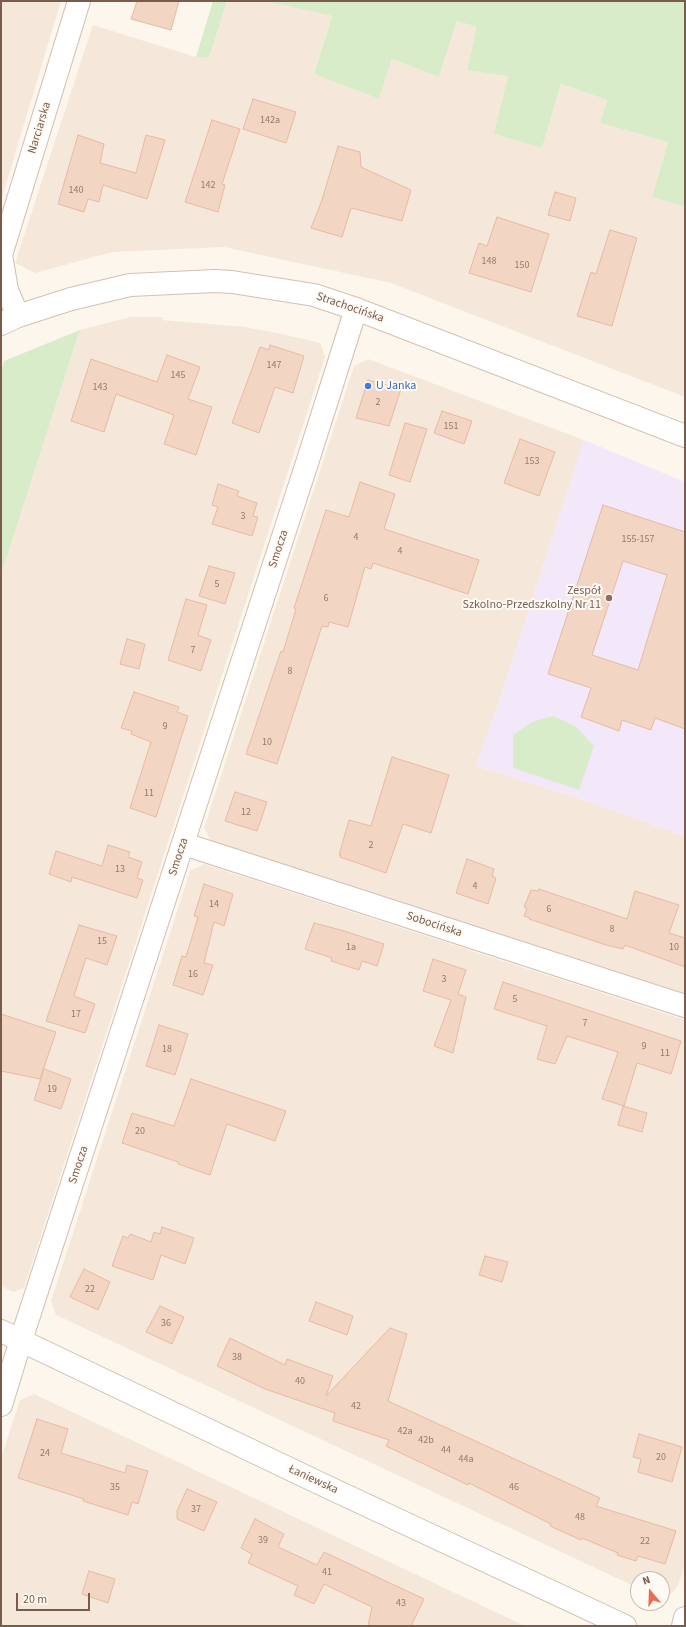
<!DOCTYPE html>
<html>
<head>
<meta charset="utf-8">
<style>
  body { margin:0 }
  #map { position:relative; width:686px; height:1627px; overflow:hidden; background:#fdf6ec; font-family:"Source Sans 3",sans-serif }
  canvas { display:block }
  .frame { position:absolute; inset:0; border:2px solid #7a5c4d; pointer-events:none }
  .north { position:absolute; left:630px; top:1571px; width:40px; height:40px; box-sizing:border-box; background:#fffaf3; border:1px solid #cabbb1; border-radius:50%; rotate:341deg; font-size:11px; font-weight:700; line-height:16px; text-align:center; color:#7a5c4d }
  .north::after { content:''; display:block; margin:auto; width:14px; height:18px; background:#e76f51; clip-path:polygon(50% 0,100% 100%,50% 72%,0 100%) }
  .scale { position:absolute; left:16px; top:1593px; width:74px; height:18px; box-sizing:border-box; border:2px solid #7a5c4d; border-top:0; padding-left:5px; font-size:12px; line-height:14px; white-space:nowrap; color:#7a5c4d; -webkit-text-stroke:3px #fffaf3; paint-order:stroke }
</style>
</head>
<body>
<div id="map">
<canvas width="686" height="1627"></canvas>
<div class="frame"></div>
<div class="north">N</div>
<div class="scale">20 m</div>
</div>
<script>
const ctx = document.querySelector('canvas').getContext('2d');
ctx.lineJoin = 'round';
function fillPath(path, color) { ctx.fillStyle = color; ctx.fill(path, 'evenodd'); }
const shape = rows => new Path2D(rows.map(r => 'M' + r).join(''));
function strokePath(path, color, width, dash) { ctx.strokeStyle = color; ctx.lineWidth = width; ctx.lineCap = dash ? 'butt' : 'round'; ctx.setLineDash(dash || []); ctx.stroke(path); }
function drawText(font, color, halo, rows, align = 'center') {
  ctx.font = font + ' "Source Sans 3",sans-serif'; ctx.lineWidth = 4; ctx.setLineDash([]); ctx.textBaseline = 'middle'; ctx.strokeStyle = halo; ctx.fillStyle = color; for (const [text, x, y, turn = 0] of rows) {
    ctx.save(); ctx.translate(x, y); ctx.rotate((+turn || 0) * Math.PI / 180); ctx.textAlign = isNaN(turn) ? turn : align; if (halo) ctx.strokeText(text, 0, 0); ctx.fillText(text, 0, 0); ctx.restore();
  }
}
const residential = shape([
  [1,1,61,1,1,201],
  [227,1,265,1,332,16,314,74,379,99,392,59,439,77,457,21,477,27,508,76,495,134,542,148,561,84,607,100,600,123,668,142,652,197,685,207,685,397,391,283,224,247,112,252,35,273,15,263,93,25,196,57,208,57],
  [130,317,163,317,162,320,245,327,282,334,320,343,325,357,24,1288,13,1292,1,1286,1,575,80,330],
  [368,359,584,440,495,714,476,766,576,797,685,836,685,996,212,843,204,828,354,366],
  [204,864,685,1020,685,1565,678,1586,669,1596,662,1596,662,1579,638,1579,638,1588,56,1315,51,1301,190,871],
  [34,1394,525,1626,1,1626,1,1458,20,1400]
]);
const education = shape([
  [584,440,685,482,685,836,576,797,476,766,495,714]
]);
const green = shape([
  [213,1,227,1,209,57,196,57],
  [265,1,685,1,685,207,652,197,668,142,600,123,607,100,561,84,542,148,494,134,508,76,467,70,477,27,457,21,439,77,392,59,379,99,314,74,332,16],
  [80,330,1,575,1,371,4,361],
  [553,716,575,726,594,746,579,790,513,768,513,735,532,722]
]);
const building = shape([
  [137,1,179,1,171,30,131,19,137,1],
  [253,99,296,112,286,143,243,129,253,99],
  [212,120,240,129,222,184,225,185,218,212,185,202,212,120],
  [78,135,104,144,100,163,136,173,146,135,165,140,147,199,103,185,99,202,88,199,84,212,58,204,78,135],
  [338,146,360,152,361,167,411,190,402,221,351,208,342,237,311,228,322,200,338,146],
  [555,192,576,198,570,221,548,215,555,192],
  [497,217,549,234,531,292,469,273,479,243,487,246,497,217],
  [610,230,637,238,612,326,577,316,591,272,596,274,610,230],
  [270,345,304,356,293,393,275,387,259,433,232,423,260,347,269,350,270,345],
  [167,355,200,367,188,399,212,407,196,455,164,444,174,415,116,394,104,432,71,421,91,359,157,382,167,355],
  [368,380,401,389,389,426,356,418,368,380],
  [442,411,472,421,464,444,434,433,442,411],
  [405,423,427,429,410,482,389,475,405,423],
  [520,439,555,452,539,496,504,483,520,439],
  [360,482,395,494,384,529,479,560,468,594,373,563,371,569,365,567,348,627,329,622,328,627,322,626,277,764,246,754,281,651,283,652,296,609,294,608,326,510,349,517,360,482],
  [218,484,239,491,237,496,257,503,253,516,258,517,252,536,212,524,218,507,212,505,218,484],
  [603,505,685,532,685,729,655,718,651,730,622,720,619,731,581,717,591,688,548,674,603,505],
  [623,561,667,575,638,670,592,655,623,561],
  [209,566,235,573,225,604,199,596,209,566],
  [186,599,207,605,198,635,211,640,201,671,168,660,186,599],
  [127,639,145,644,139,669,120,664,127,639],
  [134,692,179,707,177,712,188,716,156,817,130,808,151,742,131,734,132,731,121,728,134,692],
  [392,757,449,775,431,833,403,824,386,873,340,857,341,855,339,855,349,820,371,826,392,757],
  [235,792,267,802,257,831,225,821,235,792],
  [108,845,130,852,128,857,142,862,137,878,143,880,137,898,72,877,71,882,49,874,56,851,102,866,108,845],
  [467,859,494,869,492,876,496,878,488,904,456,893,467,859],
  [204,884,233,894,224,926,214,922,204,963,213,965,203,995,173,985,182,956,186,957,198,917,194,916,204,884],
  [539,889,627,919,635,891,679,905,669,933,685,938,685,967,625,945,623,949,606,945,529,919,530,918,524,916,527,908,524,907,531,890,539,891,539,889],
  [314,923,341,930,384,944,377,966,362,961,359,970,331,961,332,958,305,949,314,923],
  [79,925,117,936,107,965,86,958,74,996,95,1004,85,1033,46,1021,79,925],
  [433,959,466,970,458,994,466,997,453,1053,434,1046,451,1000,423,991,433,959],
  [503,982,681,1041,671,1074,637,1063,624,1106,602,1099,618,1052,567,1036,555,1064,537,1059,547,1026,494,1009,503,982],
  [1,1014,56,1032,40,1079,1,1071,1,1014],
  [159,1025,188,1034,175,1075,146,1066,159,1025],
  [44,1069,71,1079,61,1109,34,1100,44,1069],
  [191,1079,286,1111,275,1141,227,1124,210,1175,178,1164,178,1162,122,1143,132,1113,174,1126,191,1079],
  [623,1106,647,1113,642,1132,618,1125,623,1106],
  [162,1227,194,1238,185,1264,161,1255,153,1280,112,1266,123,1236,128,1238,130,1234,151,1242,154,1232,160,1234,162,1227],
  [485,1256,508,1262,502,1282,479,1275,485,1256],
  [84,1269,110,1282,98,1310,70,1297,84,1269],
  [316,1302,353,1316,347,1335,309,1321,316,1302],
  [160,1306,184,1317,172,1344,146,1332,160,1306],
  [390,1328,407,1334,388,1401,600,1498,596,1506,676,1531,665,1564,638,1556,636,1561,617,1555,618,1553,582,1538,581,1540,550,1526,551,1524,469,1483,468,1485,386,1446,389,1440,333,1421,335,1413,265,1389,217,1366,230,1338,285,1365,287,1359,333,1376,326,1396,390,1328],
  [37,1419,68,1429,61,1453,125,1473,127,1465,148,1471,138,1504,132,1502,128,1515,83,1501,84,1499,18,1478,37,1419],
  [639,1434,682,1447,672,1482,638,1472,641,1459,633,1457,639,1434],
  [187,1489,217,1502,204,1531,177,1519,177,1511,187,1489],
  [255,1519,284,1534,278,1547,317,1565,324,1552,424,1599,411,1626,368,1626,372,1607,324,1584,314,1604,294,1595,298,1586,248,1563,252,1554,241,1548,255,1519],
  [89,1571,115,1579,108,1603,82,1594,89,1571]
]);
const minor = shape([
  [1,255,79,1],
  [1,255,7,290,18,316],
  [184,844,685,1006],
  [1,1331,319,1483,625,1626],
  [1,1405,21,1340,308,460,356,309],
  [683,1626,685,1618]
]);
const secondary = shape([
  [1,324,18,316,71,299,130,285,215,281,232,282,314,295,356,309,685,436]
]);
const markers = [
  [368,386,4,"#3f7fe0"],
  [609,598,4,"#8d6e63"]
];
const numberNames = [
  ["142a",270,121],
  ["142",208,186],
  ["140",76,191],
  ["148",489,262],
  ["150",522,266],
  ["147",274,366],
  ["145",178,376],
  ["143",100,388],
  ["2",378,403],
  ["151",451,427],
  ["153",532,462],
  ["3",243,517],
  ["4",356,538],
  ["155-157",638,540],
  ["4",400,552],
  ["5",217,585],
  ["6",326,599],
  ["7",193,651],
  ["8",290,672],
  ["9",165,727],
  ["10",267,743],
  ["11",149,794],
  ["12",246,813],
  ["2",371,846],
  ["13",120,870],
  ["4",475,887],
  ["14",214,905],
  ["6",549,910],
  ["8",612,930],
  ["15",102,942],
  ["1a",351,948],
  ["10",674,948],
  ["16",193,975],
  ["3",444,980],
  ["5",515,1000],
  ["17",76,1015],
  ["7",585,1024],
  ["9",644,1047],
  ["18",167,1050],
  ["11",665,1054],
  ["19",52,1090],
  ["20",140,1132],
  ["22",90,1290],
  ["36",166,1324],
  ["38",237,1358],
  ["40",300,1382],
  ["42",356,1407],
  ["42a",405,1432],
  ["42b",426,1441],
  ["44",446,1451],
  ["24",45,1454],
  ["20",661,1458],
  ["44a",466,1460],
  ["35",115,1488],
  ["46",514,1488],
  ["37",196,1510],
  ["48",580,1518],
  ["39",263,1541],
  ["22",645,1542],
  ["41",327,1573],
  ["43",401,1604]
];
const streetNames = [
  ["Narciarska",40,128,-73],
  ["Strachocińska",350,308,19],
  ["Smocza",279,549,-72],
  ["Smocza",179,857,-72],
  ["Sobocińska",434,925,18],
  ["Smocza",79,1165,-72],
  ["Łaniewska",313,1480,25]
];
const shopNames = [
  ["U Janka",376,386]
];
const educationNames = [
  ["Zespół",601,591],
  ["Szkolno-Przedszkolny Nr 11",601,605]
];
fillPath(residential, '#f5e8da');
fillPath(education, '#f3e8fa');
fillPath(green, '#d8ecc9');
fillPath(building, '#f3d5c3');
strokePath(building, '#e6bba3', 1);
strokePath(minor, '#d1beb0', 24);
strokePath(secondary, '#d6c0b0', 24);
strokePath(minor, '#fff', 22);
strokePath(secondary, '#fff', 22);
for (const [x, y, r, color] of markers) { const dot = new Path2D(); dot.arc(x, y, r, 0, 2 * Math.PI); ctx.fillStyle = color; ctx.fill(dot); strokePath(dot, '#fffaf3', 1.5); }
drawText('10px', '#987a6a', null, numberNames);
drawText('12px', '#7a5c4d', '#fffaf3', streetNames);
drawText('12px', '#366cbe', '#fffaf3', shopNames, 'left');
drawText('12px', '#785e54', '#fffaf3', educationNames, 'right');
</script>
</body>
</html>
